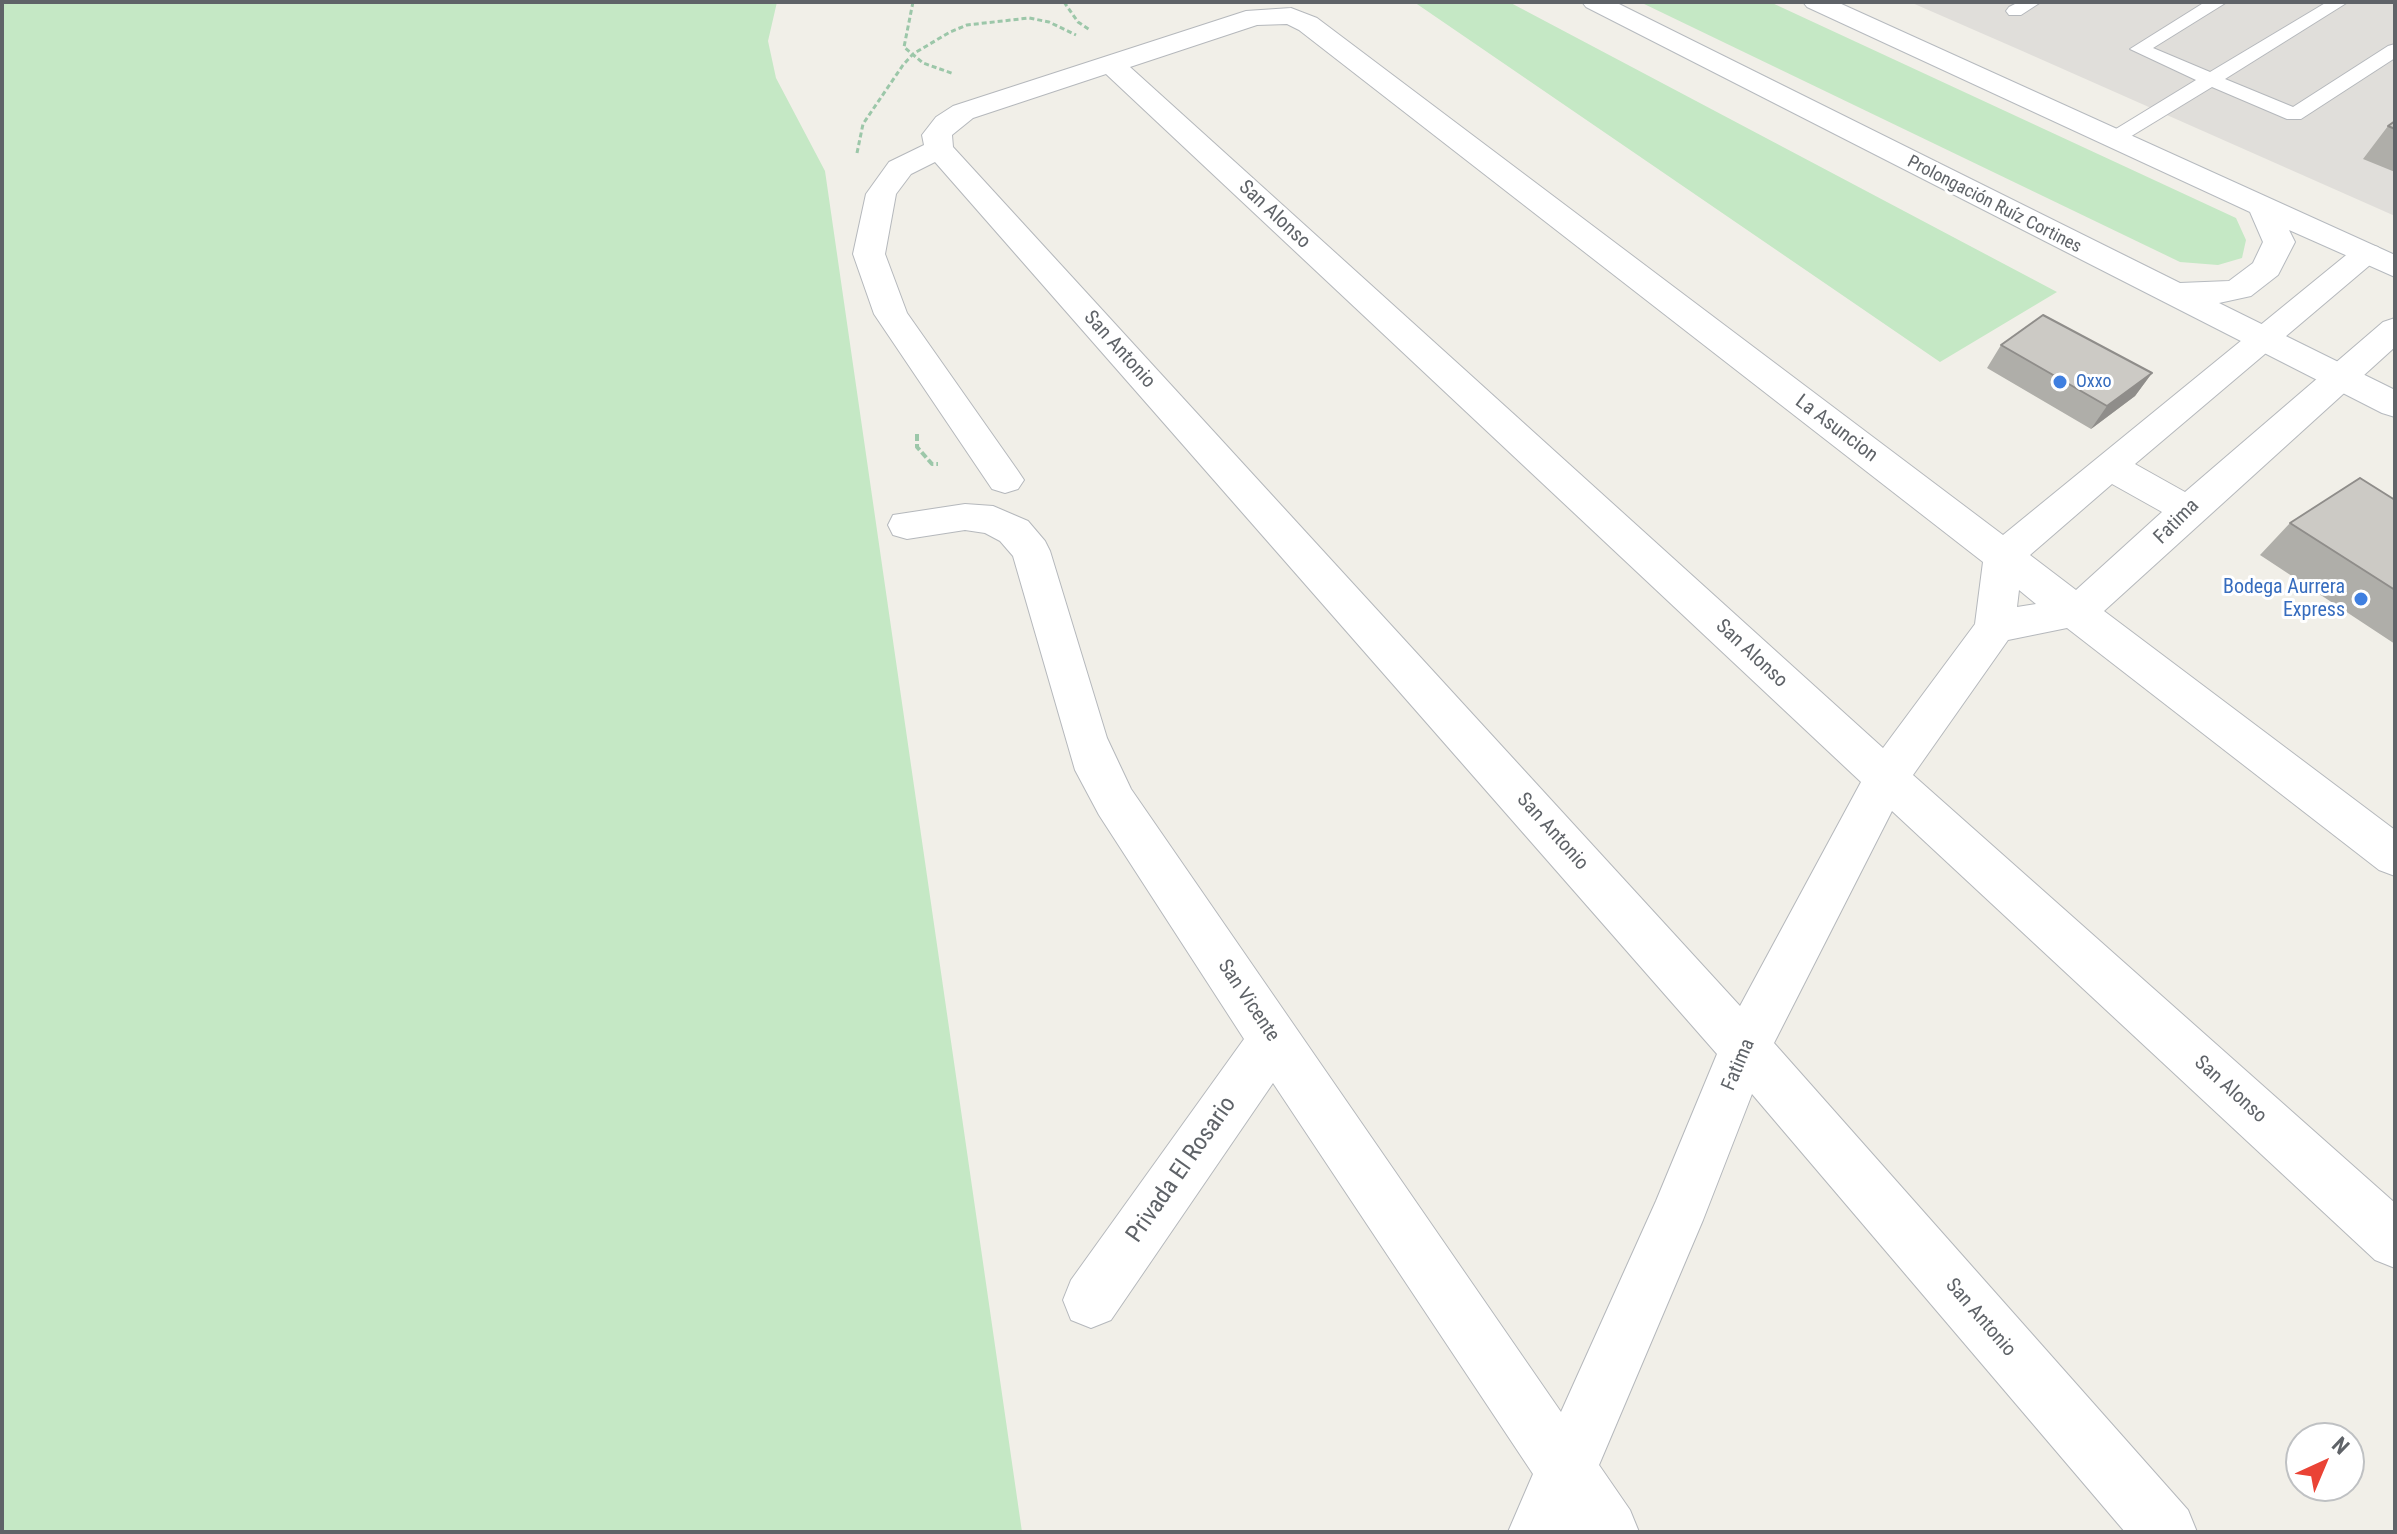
<!DOCTYPE html>
<html>
<head>
<meta charset="utf-8">
<style>
  body { margin:0 }
  #map { position:relative; width:2397px; height:1534px; overflow:hidden; background:#f1efe8; font-family:"Roboto Condensed",sans-serif }
  canvas { display:block }
  .frame { position:absolute; inset:0; border:4px solid #5f6368; pointer-events:none }
  .north { position:absolute; left:2285px; top:1422px; width:80px; height:80px; box-sizing:border-box; background:#fff; border:2px solid #bfc1c3; border-radius:50%; rotate:44deg; font-size:22px; font-weight:700; line-height:32px; text-align:center; color:#5f6368 }
  .north::after { content:''; display:block; margin:auto; width:28px; height:36px; background:#ea4335; clip-path:polygon(50% 0,100% 100%,50% 72%,0 100%) }
</style>
</head>
<body>
<div id="map">
<canvas width="2397" height="1534"></canvas>
<div class="frame"></div>
<div class="north">N</div>
</div>
<script>
const ctx = document.querySelector('canvas').getContext('2d');
ctx.lineJoin = 'round';
function fillPath(path, color) { ctx.fillStyle = color; ctx.fill(path, 'evenodd'); }
const shape = rows => new Path2D(rows.map(r => 'M' + r).join(''));
function strokePath(path, color, width, dash) { ctx.strokeStyle = color; ctx.lineWidth = width; ctx.lineCap = dash ? 'butt' : 'round'; ctx.setLineDash(dash || []); ctx.stroke(path); }
function drawText(font, color, halo, rows, align = 'center') {
  ctx.font = font + ' "Roboto Condensed",sans-serif'; ctx.lineWidth = 6; ctx.setLineDash([]); ctx.textBaseline = 'middle'; ctx.strokeStyle = halo; ctx.fillStyle = color; for (const [text, x, y, turn = 0] of rows) {
    ctx.save(); ctx.translate(x, y); ctx.rotate((+turn || 0) * Math.PI / 180); ctx.textAlign = isNaN(turn) ? turn : align; if (halo) ctx.strokeText(text, 0, 0); ctx.fillText(text, 0, 0); ctx.restore();
  }
}
const industrial = shape([
  [1910,2,2395,2,2395,216,2020,50]
]);
const green = shape([
  [2,2,777,2,768,41,776,78,825,171,1022,1532,2,1532],
  [1414,2,1509,2,2057,292,1940,362],
  [1640,2,1770,2,2236,218,2246,240,2242,258,2218,265,2180,262]
]);
const pathFar1 = shape([
  [913,2,904,47,923,63,954,74],
  [1064,2,1078,22,1090,30],
  [857,153,863,124,903,65,913,54,950,32,967,25,1029,18,1049,22,1076,35]
]);
const path = shape([
  [917,434,917,447,932,464,938,464]
]);
const lane = shape([
  [2019,2,2041,2,2021,15,2009,15,2006,11,2009,7,2019,2],
  [2205,2,2227,2,2153,48,2210,72,2327,2,2348,2,2225,79,2293,107,2388,46,2395,44,2395,58,2301,119,2287,119,2212,87,2120,143,2106,143,2103,139,2106,135,2196,80,2130,49,2205,2]
]);
const street = shape([
  [1291,8,1317,18,2003,535,2356,247,2367,244,2378,247,2383,254,2135,464,2185,492,2383,322,2395,318,2395,347,2104,611,2395,830,2395,876,2379,870,2067,628,2008,640,1913,775,2395,1203,2395,1268,2375,1260,1892,811,1774,1043,2188,1510,2197,1532,2125,1532,1752,1094,1703,1220,1599,1465,1630,1510,1639,1532,1508,1532,1533,1474,1273,1083,1111,1320,1091,1328,1071,1320,1063,1300,1071,1280,1244,1039,1099,815,1075,770,1013,556,1000,541,985,533,965,530,907,539,893,535,888,525,893,515,965,504,993,506,1028,521,1045,541,1050,551,1107,738,1131,789,1561,1412,1656,1201,1717,1054,935,162,911,174,896,194,885,254,907,313,1018,471,1024,480,1018,489,1005,493,992,489,874,314,853,254,866,194,889,162,924,145,922,135,936,117,953,106,1246,11,1291,8],
  [1287,24,1299,30,1983,562,1975,624,1883,748,1130,67,1257,25,1287,24],
  [1106,74,1861,782,1740,1006,953,147,952,135,973,118,1106,74],
  [2112,484,2162,512,2076,590,2030,555,2112,484],
  [2019,590,2036,604,2017,607,2019,590]
]);
const secondary = shape([
  [1582,2,1615,2,2180,283,2229,281,2253,263,2263,242,2250,212,1807,7,1803,2,1837,2,2395,255,2395,277,2289,230,2295,242,2278,275,2251,296,2219,303,2395,390,2395,417,2382,413,1586,7,1582,2]
]);
const wall = shape([
  [2395,121,2395,172,2363,159,2388,126],
  [2001,345,2152,373,2135,396,2091,429,1987,368],
  [2395,500,2395,644,2260,555,2290,523]
]);
const shadedWall = shape([
  [2152,373,2135,396,2091,429,2107,406]
]);
const building = shape([
  [2395,121,2395,129,2388,126,2395,121],
  [2043,315,2152,373,2107,406,2001,345,2043,315],
  [2360,478,2395,500,2395,590,2290,523,2360,478]
]);
const markers = [
  [2060,382,8,"#3f7fe0"],
  [2361,599,8,"#3f7fe0"]
];
const farStreetnames = [
  ["Prolongación Ruíz Cortines",1994,205,27]
];
const farShopnames = [
  ["Oxxo",2076,382]
];
const streetNames = [
  ["San Alonso",1274,215,43],
  ["San Antonio",1119,350,48],
  ["La Asuncion",1836,429,37],
  ["Fatima",2177,522,-45],
  ["San Alonso",1751,654,43],
  ["San Antonio",1552,832,48],
  ["San Vicente",1248,1001,56],
  ["Fatima",1739,1065,-67],
  ["San Alonso",2230,1090,42],
  ["San Antonio",1980,1318,49]
];
const shopNames = [
  ["Bodega Aurrera",2345,588],
  ["Express",2345,611]
];
const nearStreetnames = [
  ["Privada El Rosario",1182,1170,-55]
];
fillPath(industrial, '#e0deda');
fillPath(green, '#c5e8c5');
strokePath(lane, '#b5b8bc', 2);
strokePath(street, '#b5b8bc', 2);
strokePath(secondary, '#b6babf', 2);
strokePath(pathFar1, '#9cc7a9', 3, [5, 3]);
strokePath(path, '#9cc7a9', 4, [7, 3]);
fillPath(lane, '#fff');
fillPath(street, '#fff');
fillPath(secondary, '#fff');
fillPath(wall, '#afaea9');
fillPath(shadedWall, '#8f8d8a');
fillPath(building, '#cccac5');
strokePath(building, '#8f8d8a', 2);
for (const [x, y, r, color] of markers) { const dot = new Path2D(); dot.arc(x, y, r, 0, 2 * Math.PI); ctx.fillStyle = color; ctx.fill(dot); strokePath(dot, '#fff', 3); }
drawText('18px', '#5f6368', '#fff', farStreetnames);
drawText('18px', '#366cbe', '#fff', farShopnames, 'left');
drawText('20px', '#5f6368', '#fff', streetNames);
drawText('20px', '#366cbe', '#fff', shopNames, 'right');
drawText('24px', '#5f6368', '#fff', nearStreetnames);
</script>
</body>
</html>
